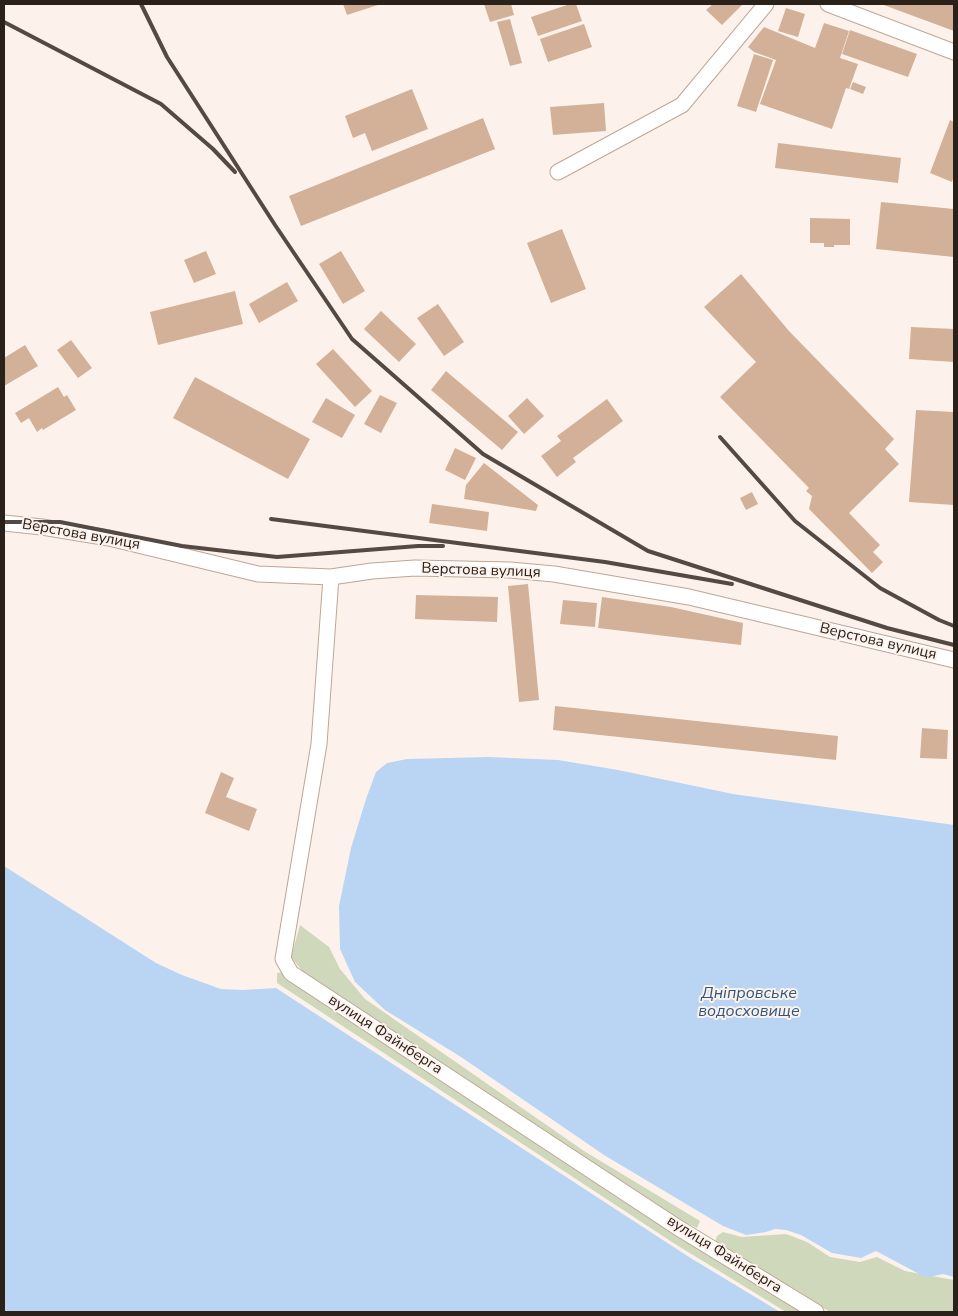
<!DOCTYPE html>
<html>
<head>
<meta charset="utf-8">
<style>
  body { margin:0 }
  #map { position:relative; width:958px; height:1316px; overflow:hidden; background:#fcf2eb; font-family:"Nunito Sans",sans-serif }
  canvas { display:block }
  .frame { position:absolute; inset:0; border:5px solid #2a211a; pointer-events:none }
</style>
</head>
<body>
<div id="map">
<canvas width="958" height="1316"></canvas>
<div class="frame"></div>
</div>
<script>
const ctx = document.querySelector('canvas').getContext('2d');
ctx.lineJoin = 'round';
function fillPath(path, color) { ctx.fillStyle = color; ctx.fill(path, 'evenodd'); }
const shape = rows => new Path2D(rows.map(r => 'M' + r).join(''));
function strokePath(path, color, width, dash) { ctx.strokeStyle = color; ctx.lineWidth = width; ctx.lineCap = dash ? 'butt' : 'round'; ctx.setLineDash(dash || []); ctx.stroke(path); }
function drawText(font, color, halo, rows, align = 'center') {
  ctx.font = font + ' "Nunito Sans",sans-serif'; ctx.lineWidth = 4; ctx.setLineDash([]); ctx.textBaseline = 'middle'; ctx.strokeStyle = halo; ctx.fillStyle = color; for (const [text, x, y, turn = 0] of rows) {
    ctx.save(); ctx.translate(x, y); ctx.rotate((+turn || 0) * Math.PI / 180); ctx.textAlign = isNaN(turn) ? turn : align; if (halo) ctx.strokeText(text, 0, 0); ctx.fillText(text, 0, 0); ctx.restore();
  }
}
const green = shape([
  [300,925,329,947,340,969,365,999,584,1151,700,1221,697,1228,678,1219,303,972,291,957],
  [284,972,813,1312,786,1312,675,1244,277,983,277,973],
  [723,1232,742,1237,786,1234,807,1242,830,1257,860,1262,877,1257,905,1271,954,1280,954,1312,830,1312,724,1250,715,1243,717,1236]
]);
const water = shape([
  [489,757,558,760,618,770,733,794,954,825,954,1277,943,1274,929,1277,923,1276,876,1251,861,1258,832,1253,801,1235,786,1230,775,1229,766,1232,746,1235,723,1226,604,1155,461,1057,385,1010,355,982,340,949,339,906,351,848,366,799,376,772,387,763,407,759],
  [4,866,156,963,182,975,221,989,243,990,276,988,689,1257,780,1312,4,1312]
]);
const building = shape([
  [343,4,381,4,347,15],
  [484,4,511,4,514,15,490,22],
  [570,4,576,4,582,21,538,36,531,17],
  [713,4,743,4,722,25,706,10],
  [881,4,954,4,954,31],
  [786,8,805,14,798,37,778,31],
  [510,19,522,63,510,66,497,22],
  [824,23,849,31,840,58,858,64,849,89,846,88,832,129,760,104,776,60,754,52,748,47,764,27,815,48],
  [584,24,592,47,548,62,540,39],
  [850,30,917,54,908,77,842,54],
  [754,54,773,60,756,112,737,106],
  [853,82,866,87,863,94,850,89],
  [412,89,428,129,372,151,365,133,353,138,345,116],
  [604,103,606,131,553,135,550,107],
  [483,118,495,149,301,226,289,196],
  [950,120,954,122,954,175,952,182,930,173],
  [778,143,901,158,898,183,775,168],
  [881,202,954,209,954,257,876,249],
  [810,218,850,219,850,245,834,245,834,247,824,247,824,243,810,243],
  [562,229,586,289,551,303,527,243],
  [206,251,216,274,194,283,184,260],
  [341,251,365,291,343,304,319,264],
  [741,274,789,331,894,439,885,449,899,464,849,513,880,545,873,552,883,562,872,573,809,509,812,496,806,491,809,488,720,397,756,362,704,307],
  [287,282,298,301,259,323,249,304],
  [235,291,243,324,158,345,150,312],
  [438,304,464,342,444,356,417,318],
  [381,311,416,344,399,362,364,329],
  [911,327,954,329,954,362,909,359],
  [71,340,92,368,78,378,57,350],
  [25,345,38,366,4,386,4,358],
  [333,349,372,391,355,407,316,364],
  [446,371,518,432,502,450,431,390],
  [195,377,310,439,288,479,173,418],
  [58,387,64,397,67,395,76,410,43,430,42,428,37,432,29,418,21,423,15,413],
  [380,395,397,403,381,433,364,424],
  [326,398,355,415,342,438,312,422],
  [527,398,544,416,524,434,508,416],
  [607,399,623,421,573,458,576,462,557,477,541,456,561,441,557,436],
  [916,410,954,412,954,505,909,502],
  [455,448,476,458,465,480,445,470],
  [484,463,538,505,536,511,464,499,466,485],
  [752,492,758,504,746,510,740,498],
  [432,504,489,512,487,531,429,523],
  [528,584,539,700,519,702,508,586],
  [416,595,498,597,497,622,415,619],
  [602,597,671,607,743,623,741,645,598,628],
  [563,600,597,603,595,627,560,624],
  [555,706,838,736,836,760,553,730],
  [922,728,948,730,947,759,920,758],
  [221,772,234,778,226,797,257,809,249,831,205,813]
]);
const minor = shape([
  [828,4,954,52],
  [558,172,682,105,766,4],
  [4,523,42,527,109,538,258,574,331,577,372,571,415,568,510,570,554,574,689,597,954,660],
  [331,577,319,744,283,959,291,973,677,1227,816,1312]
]);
const rail = shape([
  [141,4,167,57,275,225,352,339,483,454,648,551,887,628,954,645],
  [4,22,161,104,213,149,235,172],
  [720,437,795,521,880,588,939,620,954,626],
  [271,519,605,562,732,584],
  [4,522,60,522,182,546,277,557,418,546,443,546]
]);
const streetNames = [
  ["Верстова вулиця",81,535,10],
  ["Верстова вулиця",481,571,2],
  ["Верстова вулиця",878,642,13],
  ["вулиця Файнберга",385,1035,33],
  ["вулиця Файнберга",724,1255,32]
];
const waterNames = [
  ["Дніпровське",749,994],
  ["водосховище",749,1012]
];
fillPath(green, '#d0d8bb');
fillPath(water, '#b9d5f3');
fillPath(building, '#d2b198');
strokePath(minor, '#bea695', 17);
strokePath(minor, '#fff', 15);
strokePath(rail, '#544a43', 4);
drawText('15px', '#2a211a', '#fcf2eb', streetNames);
drawText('italic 16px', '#2e577f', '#fcf2eb', waterNames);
</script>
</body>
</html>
